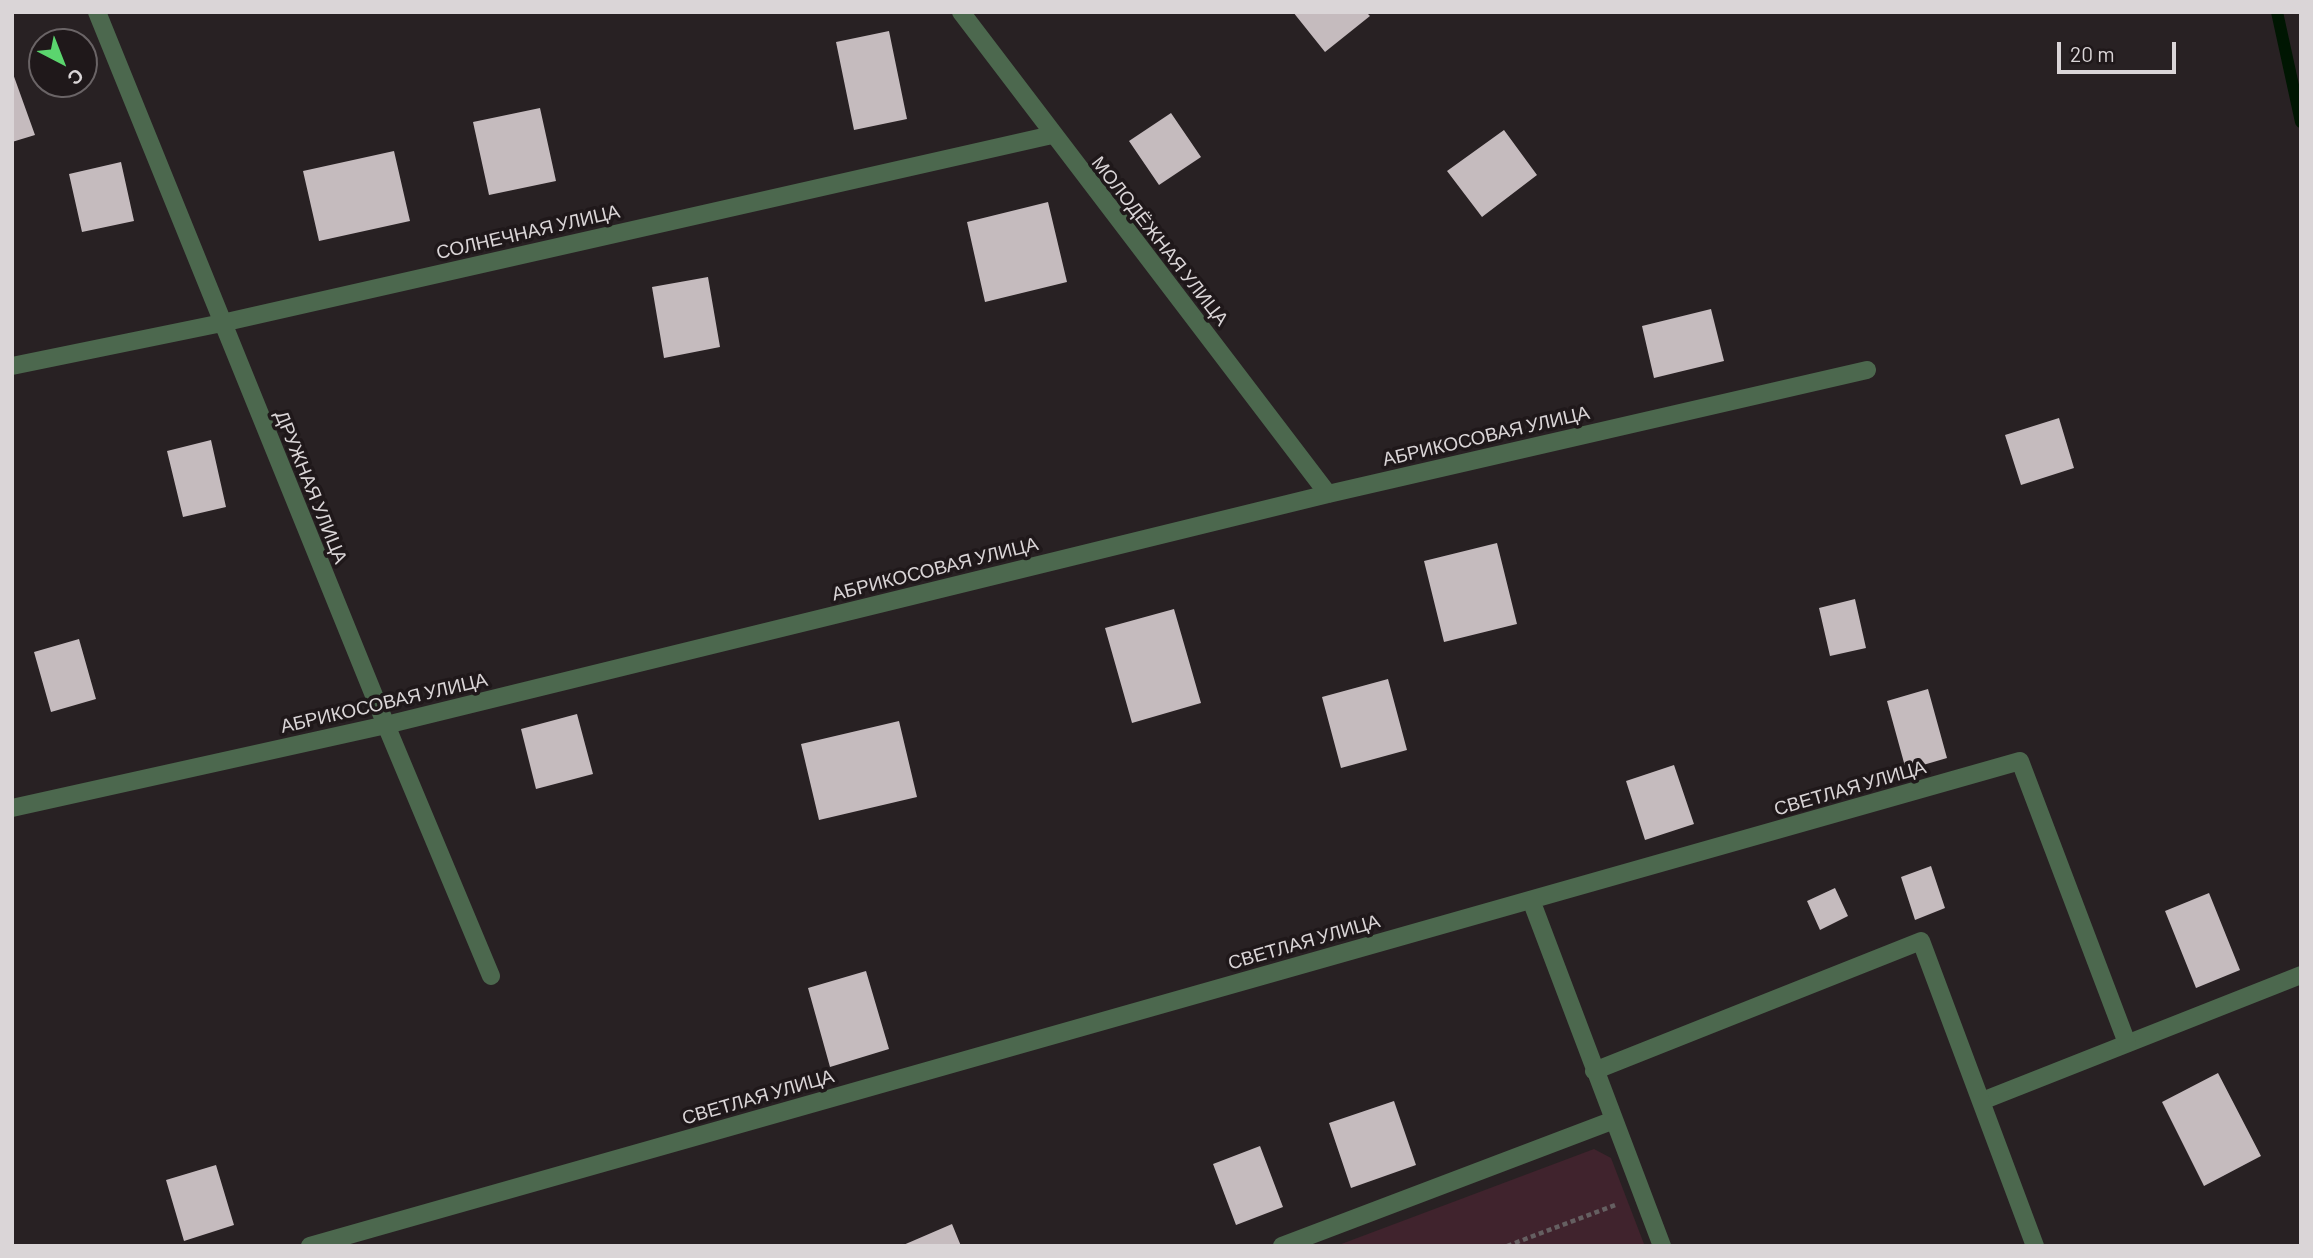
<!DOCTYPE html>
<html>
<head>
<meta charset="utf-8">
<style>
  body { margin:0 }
  #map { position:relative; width:2313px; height:1258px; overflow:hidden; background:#282123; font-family:Barlow,sans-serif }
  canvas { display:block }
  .frame { position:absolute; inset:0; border:14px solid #dad5d7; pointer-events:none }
  .north { position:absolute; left:28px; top:28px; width:70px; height:70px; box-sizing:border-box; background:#1f181a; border:2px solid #6a6466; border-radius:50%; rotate:138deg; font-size:19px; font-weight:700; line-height:28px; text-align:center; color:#dad5d7 }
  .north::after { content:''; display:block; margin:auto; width:24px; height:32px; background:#5bd56e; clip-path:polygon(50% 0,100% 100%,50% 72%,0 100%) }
  .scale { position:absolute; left:2057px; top:42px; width:119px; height:32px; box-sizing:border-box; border:4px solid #dad5d7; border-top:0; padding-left:9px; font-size:21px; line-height:24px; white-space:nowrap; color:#dad5d7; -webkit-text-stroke:5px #1f181a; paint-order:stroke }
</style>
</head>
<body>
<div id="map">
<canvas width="2313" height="1258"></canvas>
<div class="frame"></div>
<div class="north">С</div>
<div class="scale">20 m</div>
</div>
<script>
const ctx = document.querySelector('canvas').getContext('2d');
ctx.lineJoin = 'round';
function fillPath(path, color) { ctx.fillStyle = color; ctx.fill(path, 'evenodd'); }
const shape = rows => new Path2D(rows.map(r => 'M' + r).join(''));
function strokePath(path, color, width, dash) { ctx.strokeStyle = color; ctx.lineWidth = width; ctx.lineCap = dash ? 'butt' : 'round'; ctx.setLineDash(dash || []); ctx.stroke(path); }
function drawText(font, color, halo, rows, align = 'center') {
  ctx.font = font + ' Barlow,sans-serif'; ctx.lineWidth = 7; ctx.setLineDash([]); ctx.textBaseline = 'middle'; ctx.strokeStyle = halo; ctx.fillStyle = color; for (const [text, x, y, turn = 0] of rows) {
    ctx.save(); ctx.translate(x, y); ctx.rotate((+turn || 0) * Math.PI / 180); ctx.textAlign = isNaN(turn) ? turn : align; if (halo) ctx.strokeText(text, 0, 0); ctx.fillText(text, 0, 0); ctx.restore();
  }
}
const green = shape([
  [1594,1149,1611,1158,1644,1244,1336,1246]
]);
const stream = shape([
  [2277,12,2301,122]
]);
const building = shape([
  [1293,12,1366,12,1370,16,1325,52],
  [889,31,907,119,854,130,836,42],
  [12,71,35,135,12,142],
  [540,108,556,181,489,195,473,122],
  [1171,113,1201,157,1159,185,1129,141],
  [1504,130,1537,175,1482,217,1447,171],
  [394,151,410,221,319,241,303,171],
  [121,162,134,221,82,232,69,174],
  [1048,202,1067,282,985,302,967,222],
  [708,277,720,347,664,358,652,287],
  [1711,309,1724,361,1654,378,1642,326],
  [2059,418,2074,468,2021,485,2005,435],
  [211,440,226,507,183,517,167,451],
  [1497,543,1517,624,1444,642,1424,561],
  [1855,599,1866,648,1830,656,1819,608],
  [1174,609,1201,703,1132,723,1105,628],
  [79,639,96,699,51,712,34,652],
  [1388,679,1407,750,1341,768,1322,697],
  [1928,689,1947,758,1906,770,1887,701],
  [577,714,593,774,536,789,521,729],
  [899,721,917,797,819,820,801,744],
  [1674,765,1694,824,1645,840,1626,781],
  [1931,866,1945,908,1915,920,1901,877],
  [1835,888,1848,916,1820,930,1807,901],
  [2209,893,2240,970,2196,988,2165,911],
  [866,971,889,1049,830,1067,808,988],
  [2218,1073,2261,1156,2204,1186,2162,1102],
  [1394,1101,1416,1165,1351,1188,1329,1123],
  [1260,1146,1283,1207,1236,1225,1213,1164],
  [216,1165,234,1225,184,1241,166,1180],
  [952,1224,961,1246,901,1246]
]);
const path = shape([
  [1507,1246,1618,1204]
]);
const lane = shape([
  [1982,1101,2301,975]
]);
const street = shape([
  [97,12,386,725,491,976],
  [961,12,1328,494],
  [12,366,222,323,1052,135],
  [12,808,386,725,1328,494,1867,370],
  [1531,900,1662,1246],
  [1594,1071,1921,941,2035,1246],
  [310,1246,2020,761,2127,1043],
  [1282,1246,1614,1120]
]);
const streetNames = [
  ["СОЛНЕЧНАЯ УЛИЦА",528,232,-13],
  ["МОЛОДЁЖНАЯ УЛИЦА",1160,241,52],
  ["АБРИКОСОВАЯ УЛИЦА",1486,436,-13],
  ["ДРУЖНАЯ УЛИЦА",311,487,68],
  ["АБРИКОСОВАЯ УЛИЦА",935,569,-14],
  ["АБРИКОСОВАЯ УЛИЦА",384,703,-13],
  ["СВЕТЛАЯ УЛИЦА",1850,788,-16],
  ["СВЕТЛАЯ УЛИЦА",1304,942,-16],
  ["СВЕТЛАЯ УЛИЦА",758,1097,-16]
];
fillPath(green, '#40232d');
strokePath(stream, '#001602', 12);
fillPath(building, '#c5bbbe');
strokePath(path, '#655f61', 4.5, [5, 3.5]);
strokePath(lane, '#4c684e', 18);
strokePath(street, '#4c684e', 18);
drawText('19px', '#dad5d7', '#1f181a', streetNames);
</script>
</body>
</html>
